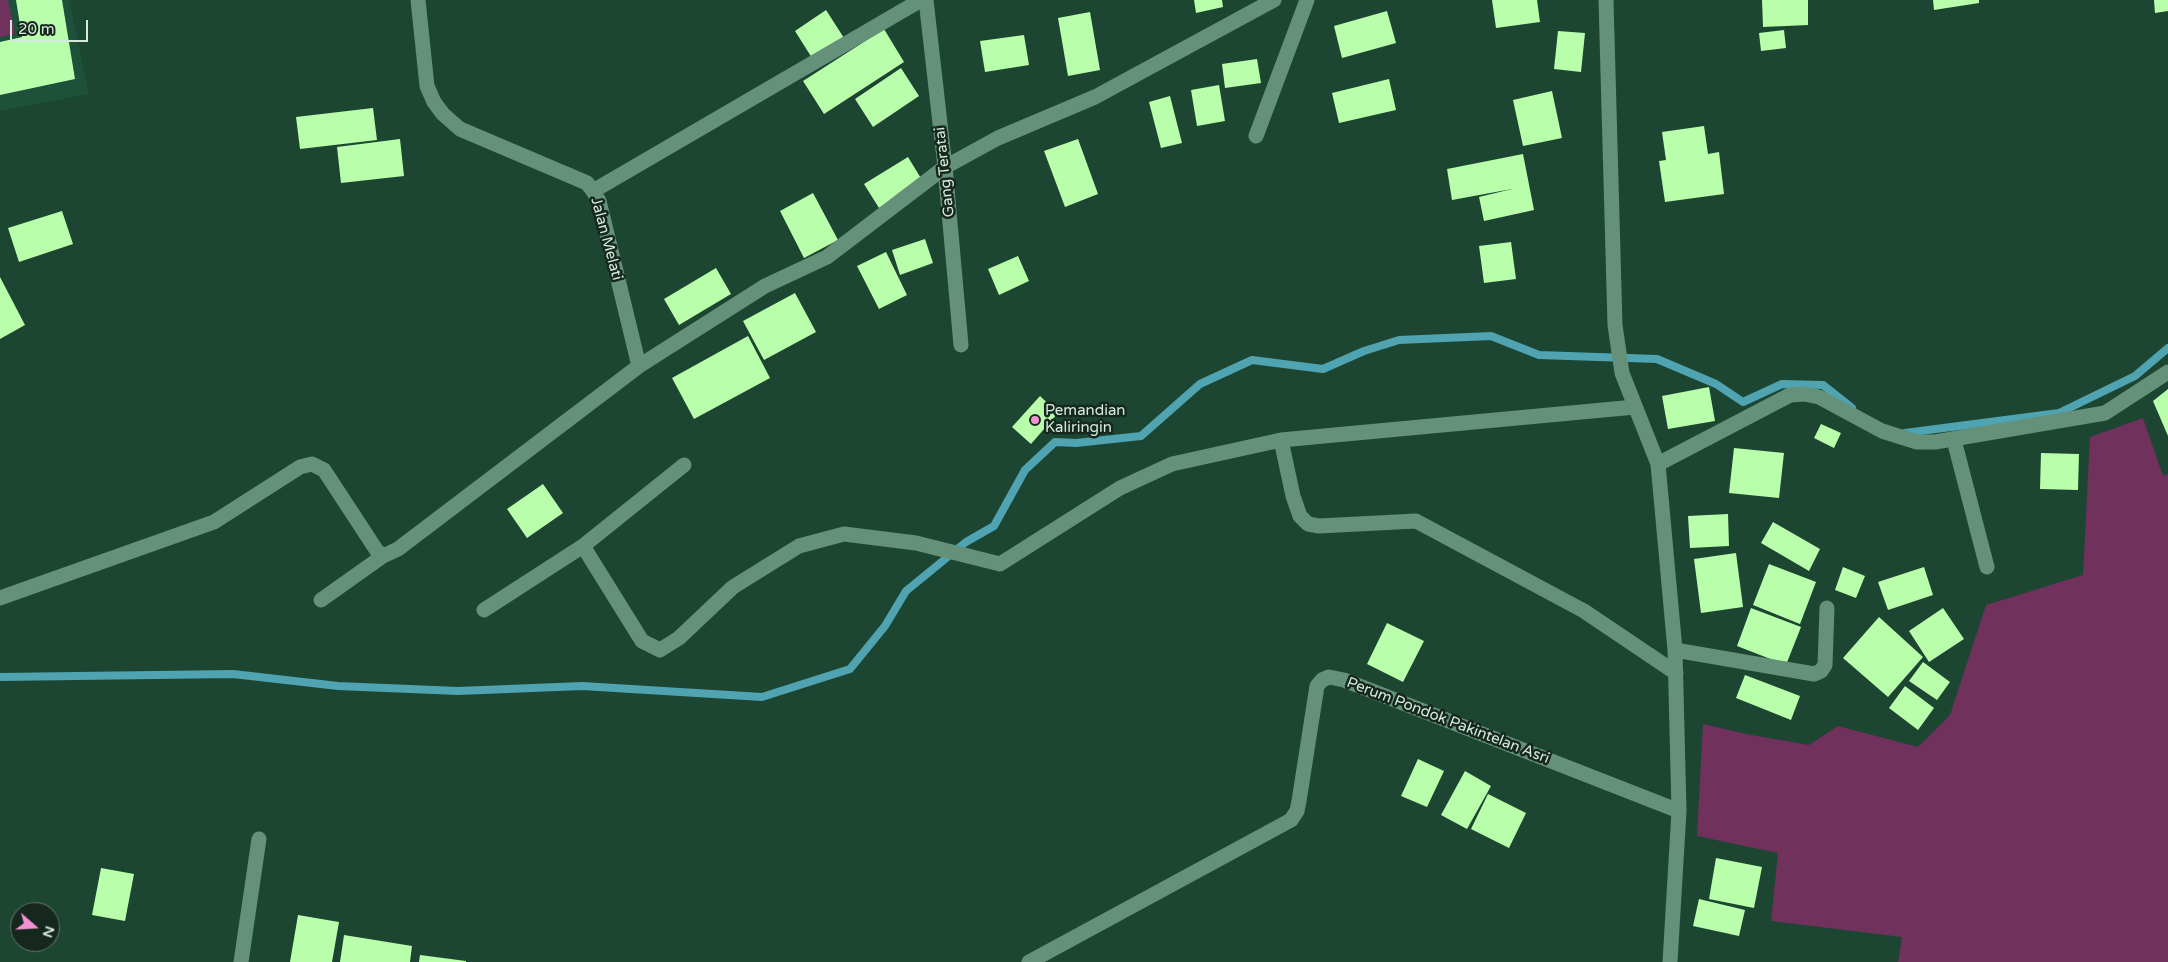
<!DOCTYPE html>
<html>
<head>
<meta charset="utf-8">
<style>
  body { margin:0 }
  #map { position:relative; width:2168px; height:962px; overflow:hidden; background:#1c4631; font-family:"Varela Round",sans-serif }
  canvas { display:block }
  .north { position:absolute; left:10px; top:902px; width:50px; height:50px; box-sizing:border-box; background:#16281e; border:1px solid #62766a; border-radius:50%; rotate:109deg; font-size:14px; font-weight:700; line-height:20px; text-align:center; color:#d3eadc }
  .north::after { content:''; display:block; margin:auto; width:18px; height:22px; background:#f491d4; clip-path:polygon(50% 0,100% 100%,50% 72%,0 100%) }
  .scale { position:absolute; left:10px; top:20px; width:78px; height:22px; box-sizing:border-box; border:2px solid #d3eadc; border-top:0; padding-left:6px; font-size:15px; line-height:18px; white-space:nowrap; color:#d3eadc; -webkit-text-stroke:4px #16281e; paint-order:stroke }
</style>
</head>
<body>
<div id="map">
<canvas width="2168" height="962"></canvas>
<div class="north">N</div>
<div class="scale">20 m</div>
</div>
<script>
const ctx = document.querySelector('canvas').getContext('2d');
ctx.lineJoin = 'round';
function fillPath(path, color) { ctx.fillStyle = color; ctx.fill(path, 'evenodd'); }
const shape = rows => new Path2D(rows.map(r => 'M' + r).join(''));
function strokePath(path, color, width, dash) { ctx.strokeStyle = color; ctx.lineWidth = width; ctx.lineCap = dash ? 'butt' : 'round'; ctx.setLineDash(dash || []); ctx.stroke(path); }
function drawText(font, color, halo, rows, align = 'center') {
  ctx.font = font + ' "Varela Round",sans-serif'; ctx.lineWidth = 5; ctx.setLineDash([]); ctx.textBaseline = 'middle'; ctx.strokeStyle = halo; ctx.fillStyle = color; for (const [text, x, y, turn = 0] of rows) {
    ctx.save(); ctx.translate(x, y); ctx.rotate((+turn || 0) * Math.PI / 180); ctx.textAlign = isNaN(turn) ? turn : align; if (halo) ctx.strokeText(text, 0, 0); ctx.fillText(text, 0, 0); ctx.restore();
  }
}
const built = shape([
  [0,0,69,0,89,94,0,111]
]);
const green = shape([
  [0,0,8,0,15,34,0,37],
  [2143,418,2163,476,2168,474,2168,962,1898,962,1902,937,1771,921,1778,853,1697,836,1703,724,1746,734,1809,745,1838,726,1918,747,1950,715,1986,605,2083,575,2090,437]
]);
const stream = shape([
  [1905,433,2059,413,2135,376,2168,348],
  [0,677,233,674,338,686,458,691,582,686,762,697,850,669,885,626,906,591,966,542,994,526,1025,470,1055,442,1076,443,1141,436,1200,384,1252,360,1323,369,1364,351,1399,340,1491,336,1539,355,1657,359,1716,384,1743,402,1782,384,1823,385,1852,408]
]);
const building = shape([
  [16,0,62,0,75,79,0,95,0,42,22,37],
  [1194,0,1222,0,1223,7,1196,13],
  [1492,0,1537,0,1540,22,1496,28],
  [1762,0,1808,0,1808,25,1763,27],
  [1933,0,1979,0,1979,3,1934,10],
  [2154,0,2168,0,2168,11,2155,13],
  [826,10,844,38,812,58,795,31],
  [1387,11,1396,43,1342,58,1334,26],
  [1090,12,1100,70,1068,76,1058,18],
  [884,29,904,62,824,114,803,81],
  [1784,30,1786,48,1761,51,1759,33],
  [1558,31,1585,33,1581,72,1554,69],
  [1024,35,1029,65,985,72,980,41],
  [1257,59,1261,83,1225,88,1222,64],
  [901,68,919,96,873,127,855,99],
  [1389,79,1396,110,1339,123,1332,93],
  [1219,85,1225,121,1197,126,1191,90],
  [1552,91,1562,138,1523,146,1513,100],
  [1170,96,1182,143,1161,148,1149,102],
  [373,108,377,140,300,149,296,117],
  [1704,126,1708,154,1719,152,1724,194,1665,202,1659,161,1666,160,1662,132],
  [400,139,404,176,341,183,337,147],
  [1078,139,1098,194,1065,207,1044,151],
  [1523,154,1534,210,1484,221,1479,197,1512,189,1452,200,1447,169],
  [908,157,922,180,879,208,864,184],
  [813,193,838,240,804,258,780,211],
  [62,211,73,244,19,262,8,228],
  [925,239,933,263,900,275,892,250],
  [1511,242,1516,279,1484,283,1479,246],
  [886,252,907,295,879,309,857,266],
  [1018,256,1029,281,999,295,988,269],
  [716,268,731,294,679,325,664,299],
  [0,277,25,325,0,339],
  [795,293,816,332,764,360,743,321],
  [748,336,770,378,694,419,672,378],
  [1709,387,1715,421,1668,429,1662,396],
  [2168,389,2168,436,2153,401],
  [1040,396,1058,413,1031,444,1012,427],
  [1821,424,1841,433,1834,448,1814,438],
  [1734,448,1784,453,1779,498,1729,493],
  [2041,453,2079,454,2078,490,2040,489],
  [543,484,563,513,527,538,507,509],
  [1728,514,1729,546,1690,548,1688,516],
  [1773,522,1820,549,1809,571,1761,543],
  [1736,553,1743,607,1701,613,1694,559],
  [1769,564,1816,582,1800,624,1753,605],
  [1843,567,1865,576,1856,598,1835,590],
  [1924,567,1933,595,1888,610,1878,582],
  [1751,608,1801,627,1786,665,1737,646],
  [1943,608,1964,639,1929,662,1909,631],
  [1879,617,1923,657,1888,697,1843,658],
  [1387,623,1424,641,1403,682,1367,664],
  [1923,662,1950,682,1937,700,1909,681],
  [1745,675,1800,696,1791,720,1736,698],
  [1905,686,1934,708,1918,730,1889,708],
  [1418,759,1444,771,1427,807,1401,796],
  [1465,771,1491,786,1467,829,1441,815],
  [1488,794,1526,813,1509,848,1471,829],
  [1716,858,1762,867,1754,908,1709,899],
  [101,868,134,874,125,921,92,915],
  [1699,899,1745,910,1739,936,1693,926],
  [298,915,339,922,332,962,290,962],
  [344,935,412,946,410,962,340,962],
  [420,955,466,961,466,962,419,962]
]);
const street = shape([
  [418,0,427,86,434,102,443,114,460,129,587,183,593,191,599,201,639,366,765,286,827,257,945,167,998,138,1095,97,1274,0],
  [926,0,945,167,961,345],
  [1606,0,1615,325,1622,373,1658,464,1675,650,1679,811,1670,962],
  [1256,136,1307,0],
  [593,191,921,0],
  [1635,407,1281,440,1293,496,1300,516,1308,524,1319,526,1416,521,1584,611,1676,673],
  [1954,440,1987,567],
  [1658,464,1790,395,1804,394,1819,397,1882,431,1917,442,1935,442,2105,413,2168,372],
  [684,465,583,546,642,641,660,650,679,638,733,587,799,546,844,534,916,543,1000,564,1120,488,1172,464,1281,440],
  [0,598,214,522,300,467,312,464,324,470,377,551,383,556,398,549,639,366],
  [321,600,383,556],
  [484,610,583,546],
  [1675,650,1814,674,1821,671,1825,665,1827,608],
  [241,962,259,839],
  [1029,962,1291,820,1297,811,1299,801,1317,686,1322,680,1329,677,1344,680,1679,811]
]);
const markers = [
  [1035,420,5,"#f491d4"]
];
const streetNames = [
  ["Gang Teratai",945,172,-96],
  ["Jalan Melati",606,239,75],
  ["Perum Pondok Pakintelan Asri",1448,721,21]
];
const poiNames = [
  ["Pemandian",1045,411],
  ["Kaliringin",1045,428]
];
fillPath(built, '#1e5139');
fillPath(green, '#70315d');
strokePath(stream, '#50a3b1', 8);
fillPath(building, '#b9ffab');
strokePath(street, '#659079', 15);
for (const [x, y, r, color] of markers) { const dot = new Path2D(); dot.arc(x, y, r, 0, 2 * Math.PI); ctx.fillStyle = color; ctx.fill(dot); strokePath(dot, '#16281e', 2); }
drawText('15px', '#d3eadc', '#16281e', streetNames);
drawText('15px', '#d3eadc', '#16281e', poiNames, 'left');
</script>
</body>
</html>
